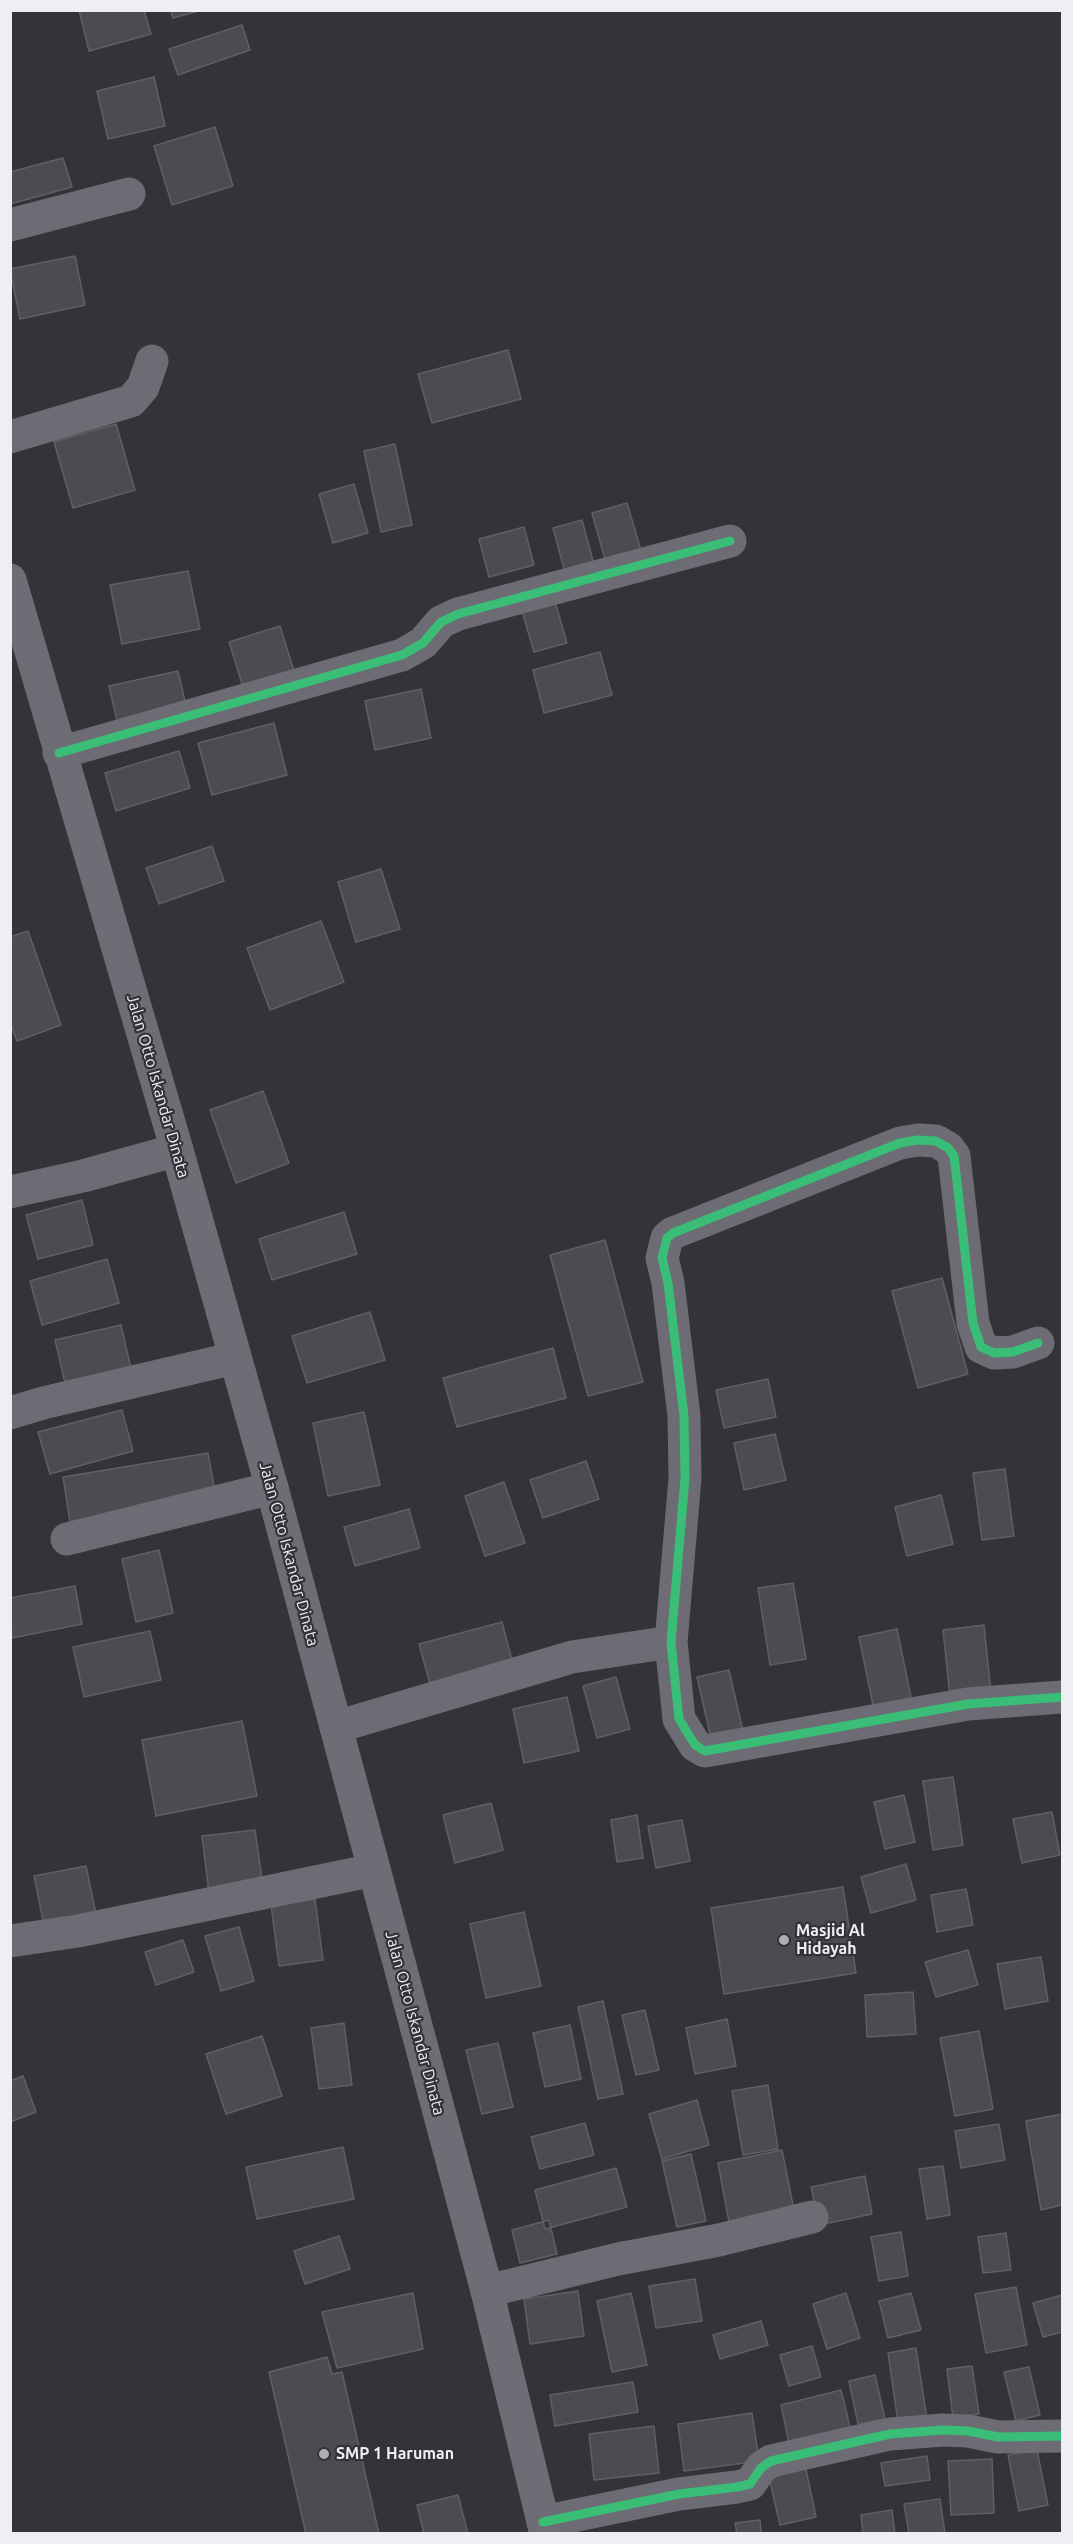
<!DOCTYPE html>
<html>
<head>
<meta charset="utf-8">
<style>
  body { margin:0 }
  #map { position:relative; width:1073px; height:2544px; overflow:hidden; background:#343338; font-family:Ubuntu,sans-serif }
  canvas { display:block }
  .frame { position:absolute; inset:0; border:12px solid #efeef3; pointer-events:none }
</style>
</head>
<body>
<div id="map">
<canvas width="1073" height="2544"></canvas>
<div class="frame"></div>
</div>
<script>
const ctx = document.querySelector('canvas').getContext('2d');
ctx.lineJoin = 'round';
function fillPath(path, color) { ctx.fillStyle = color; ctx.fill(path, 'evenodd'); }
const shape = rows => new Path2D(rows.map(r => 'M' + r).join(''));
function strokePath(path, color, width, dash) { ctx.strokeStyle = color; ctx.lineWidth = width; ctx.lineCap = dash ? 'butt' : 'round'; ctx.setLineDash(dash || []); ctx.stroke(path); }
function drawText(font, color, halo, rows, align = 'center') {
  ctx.font = font + ' Ubuntu,sans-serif'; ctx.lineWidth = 4.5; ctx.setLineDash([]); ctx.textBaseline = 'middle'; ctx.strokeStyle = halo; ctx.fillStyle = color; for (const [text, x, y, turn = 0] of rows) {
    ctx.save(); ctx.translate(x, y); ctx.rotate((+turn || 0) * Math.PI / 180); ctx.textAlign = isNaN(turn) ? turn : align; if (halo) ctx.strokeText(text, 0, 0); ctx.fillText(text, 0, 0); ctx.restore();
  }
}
const building = shape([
  [79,10,144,10,151,34,89,51,79,10],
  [170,10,202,10,173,18,170,10],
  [242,25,250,50,178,75,169,49,242,25],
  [154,77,165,126,108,139,97,91,154,77],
  [215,127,233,186,172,205,154,146,215,127],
  [63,158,72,187,10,204,10,172,63,158],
  [75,256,85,305,20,319,10,269,75,256],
  [508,350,521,399,432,423,418,374,508,350],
  [116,424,135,490,73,508,54,442,116,424],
  [395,444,412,525,381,532,364,451,395,444],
  [354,484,368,533,333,543,319,494,354,484],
  [627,503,643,557,607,567,592,513,627,503],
  [582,520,596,572,567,580,553,528,582,520],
  [524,527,534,565,489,577,479,539,524,527],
  [188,571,200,629,122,644,110,585,188,571],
  [552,591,567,643,534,652,519,601,552,591],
  [280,626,294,671,243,687,229,642,280,626],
  [600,652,612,695,544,713,533,670,600,652],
  [178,671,187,710,118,725,109,686,178,671],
  [421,689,431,738,375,750,365,701,421,689],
  [274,723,287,775,212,795,198,743,274,723],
  [179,751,190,788,116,811,105,773,179,751],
  [212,846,224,881,159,904,146,868,212,846],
  [381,869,400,929,356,942,338,882,381,869],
  [321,921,344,982,270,1010,247,948,321,921],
  [28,931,61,1025,17,1041,10,1022,10,937,28,931],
  [263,1091,289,1163,236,1183,210,1110,263,1091],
  [82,1200,93,1245,38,1259,26,1215,82,1200],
  [344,1212,357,1254,272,1280,259,1239,344,1212],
  [605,1240,643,1382,588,1396,550,1255,605,1240],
  [107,1259,119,1303,42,1325,30,1281,107,1259],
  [942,1278,968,1374,918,1388,892,1291,942,1278],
  [370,1312,385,1360,307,1383,292,1336,370,1312],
  [121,1325,132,1373,66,1387,55,1340,121,1325],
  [553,1348,566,1398,457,1427,443,1378,553,1348],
  [768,1379,776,1417,724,1428,716,1390,768,1379],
  [122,1410,133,1451,50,1474,38,1432,122,1410],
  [364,1412,380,1485,328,1496,313,1423,364,1412],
  [775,1434,786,1480,744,1490,734,1443,775,1434],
  [208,1453,216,1497,70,1522,63,1477,208,1453],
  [586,1461,599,1499,543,1518,530,1480,586,1461],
  [1005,1469,1014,1536,982,1540,973,1473,1005,1469],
  [504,1482,525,1543,485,1556,465,1496,504,1482],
  [941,1495,953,1544,907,1556,895,1507,941,1495],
  [409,1509,420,1548,355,1566,344,1527,409,1509],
  [159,1550,173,1613,136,1622,122,1559,159,1550],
  [793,1583,806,1659,770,1665,758,1588,793,1583],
  [75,1586,82,1624,12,1638,10,1598,75,1586],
  [502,1622,514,1668,432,1691,419,1644,502,1622],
  [984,1625,991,1693,950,1697,943,1630,984,1625],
  [897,1629,912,1702,874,1710,859,1637,897,1629],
  [150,1631,161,1680,84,1697,73,1647,150,1631],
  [729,1670,745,1740,713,1747,697,1677,729,1670],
  [616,1677,630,1729,597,1738,583,1686,616,1677],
  [567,1697,579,1751,524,1763,513,1709,567,1697],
  [242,1721,257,1796,156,1816,142,1740,242,1721],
  [953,1777,963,1845,933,1850,923,1781,953,1777],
  [904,1795,915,1842,885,1849,874,1802,904,1795],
  [491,1803,503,1850,455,1863,443,1815,491,1803],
  [1052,1812,1060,1855,1022,1863,1013,1819,1052,1812],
  [637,1815,643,1858,617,1862,611,1820,637,1815],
  [682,1820,690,1861,656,1868,648,1826,682,1820],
  [255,1830,263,1886,209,1893,202,1836,255,1830],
  [906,1864,916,1900,871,1913,861,1877,906,1864],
  [86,1866,97,1919,45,1930,34,1876,86,1866],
  [843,1887,856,1973,724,1994,711,1908,843,1887],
  [966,1889,973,1925,937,1932,931,1895,966,1889],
  [315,1899,323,1960,279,1966,271,1905,315,1899],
  [524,1912,541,1986,486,1998,470,1924,524,1912],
  [239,1927,254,1981,221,1991,205,1936,239,1927],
  [183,1940,194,1972,156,1985,145,1952,183,1940],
  [968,1950,978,1985,936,1997,925,1962,968,1950],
  [1041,1957,1048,2001,1005,2009,997,1964,1041,1957],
  [913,1992,916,2034,867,2037,865,1995,913,1992],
  [603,2001,623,2094,598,2099,578,2007,603,2001],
  [645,2010,659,2070,636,2075,622,2015,645,2010],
  [727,2019,736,2066,695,2074,686,2028,727,2019],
  [344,2023,352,2085,319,2089,311,2028,344,2023],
  [570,2025,581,2079,545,2087,533,2033,570,2025],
  [979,2031,993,2109,955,2116,940,2038,979,2031],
  [262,2036,282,2096,226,2114,206,2054,262,2036],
  [498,2043,513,2107,482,2114,466,2050,498,2043],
  [23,2076,36,2112,10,2122,10,2081,23,2076],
  [768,2085,778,2149,743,2155,732,2091,768,2085],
  [697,2100,709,2145,662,2159,649,2114,697,2100],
  [1062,2114,1062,2205,1041,2210,1026,2121,1062,2114],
  [585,2123,594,2155,540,2169,531,2137,585,2123],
  [999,2124,1005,2160,961,2168,955,2131,999,2124],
  [343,2147,354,2199,257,2219,246,2167,343,2147],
  [782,2150,794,2210,729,2222,718,2163,782,2150],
  [691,2154,706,2221,677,2227,662,2161,691,2154],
  [943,2166,950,2215,927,2219,919,2169,943,2166],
  [616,2168,627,2207,545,2229,535,2190,616,2168],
  [865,2176,872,2214,819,2225,811,2187,865,2176],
  [549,2220,557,2254,520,2263,512,2230,549,2220],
  [901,2232,908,2276,879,2281,871,2237,901,2232],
  [1006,2233,1011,2270,983,2273,978,2237,1006,2233],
  [339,2236,350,2269,305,2284,294,2251,339,2236],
  [695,2279,702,2321,656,2328,649,2286,695,2279],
  [1016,2287,1027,2345,986,2353,975,2294,1016,2287],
  [578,2291,584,2336,530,2344,524,2299,578,2291],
  [413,2293,423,2349,337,2368,322,2312,413,2293],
  [631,2293,647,2365,612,2372,597,2301,631,2293],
  [846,2293,860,2338,827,2349,813,2304,846,2293],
  [911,2293,921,2330,888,2338,879,2301,911,2293],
  [1062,2295,1062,2332,1043,2337,1033,2303,1062,2295],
  [761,2321,768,2345,720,2359,713,2335,761,2321],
  [812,2346,821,2377,789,2386,780,2355,812,2346],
  [916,2348,928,2425,899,2429,888,2353,916,2348],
  [327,2357,332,2374,342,2372,379,2534,306,2534,269,2372,327,2357],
  [972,2366,979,2414,953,2418,947,2369,972,2366],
  [1029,2367,1040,2415,1016,2421,1004,2372,1029,2367],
  [875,2375,885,2419,858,2424,849,2381,875,2375],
  [633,2382,638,2412,555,2426,550,2395,633,2382],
  [841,2390,850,2427,789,2443,781,2405,841,2390],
  [752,2413,759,2461,684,2471,678,2424,752,2413],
  [654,2426,659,2473,594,2480,589,2434,654,2426],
  [1037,2450,1048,2505,1019,2511,1008,2455,1037,2450],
  [927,2456,930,2480,885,2486,881,2463,927,2456],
  [992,2459,994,2513,951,2515,948,2461,992,2459],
  [805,2465,816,2517,780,2525,768,2473,805,2465],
  [458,2495,468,2534,424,2534,417,2505,458,2495],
  [940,2499,945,2534,909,2534,904,2504,940,2499],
  [892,2510,895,2534,863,2534,861,2515,892,2510],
  [760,2520,761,2534,737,2534,735,2523,760,2520]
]);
const minor = shape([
  [10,225,129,194],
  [10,437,131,401,143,387,152,361],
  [59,753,402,655,423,643,441,622,458,614,730,541],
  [10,1192,83,1176,177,1150],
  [1038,1343,1013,1352,994,1353,981,1347,973,1323,954,1156,948,1148,936,1141,918,1140,900,1143,673,1233,667,1238,662,1258,668,1283,684,1416,685,1478,671,1642,679,1719,695,1745,705,1751,968,1704,1062,1697],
  [10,1413,43,1403,235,1358],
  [67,1539,272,1488],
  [336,1727,572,1657,671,1642],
  [10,1941,78,1931,374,1870],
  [487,2291,618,2259,719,2240,812,2217],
  [543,2522,679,2494,737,2487,750,2484,761,2468,771,2461,890,2434,943,2430,968,2431,998,2437,1062,2436]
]);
const primary = shape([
  [10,580,177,1150,272,1488,487,2291,546,2534]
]);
const cycleway = shape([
  [59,753,402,655,423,643,441,622,458,614,730,541],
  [1038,1343,1013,1352,994,1353,981,1347,973,1323,954,1156,948,1148,936,1141,918,1140,900,1143,673,1233,667,1238,662,1258,668,1283,684,1416,685,1478,671,1642,679,1719,695,1745,705,1751,968,1704,1062,1697],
  [543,2522,679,2494,737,2487,750,2484,761,2468,771,2461,890,2434,943,2430,968,2431,998,2437,1062,2436]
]);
const markers = [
  [784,1940,6,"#aeadb2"],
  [324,2454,6,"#aeadb2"]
];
const streetNames = [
  ["Jalan Otto Iskandar Dinata",158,1086,74],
  ["Jalan Otto Iskandar Dinata",289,1554,75],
  ["Jalan Otto Iskandar Dinata",415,2023,75]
];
const poiNames = [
  ["Masjid Al",796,1931],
  ["Hidayah",796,1949],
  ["SMP 1 Haruman",336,2454]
];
fillPath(building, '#4c4b4f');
strokePath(building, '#606063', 1.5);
strokePath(minor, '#6d6b74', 33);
strokePath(primary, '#6e6c74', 33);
strokePath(cycleway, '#3abd76', 9);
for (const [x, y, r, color] of markers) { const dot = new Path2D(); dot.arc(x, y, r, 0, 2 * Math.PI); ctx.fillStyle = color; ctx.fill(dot); strokePath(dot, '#333239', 2); }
drawText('16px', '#efeef3', '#333239', streetNames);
drawText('bold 16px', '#efeef3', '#333239', poiNames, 'left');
</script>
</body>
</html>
